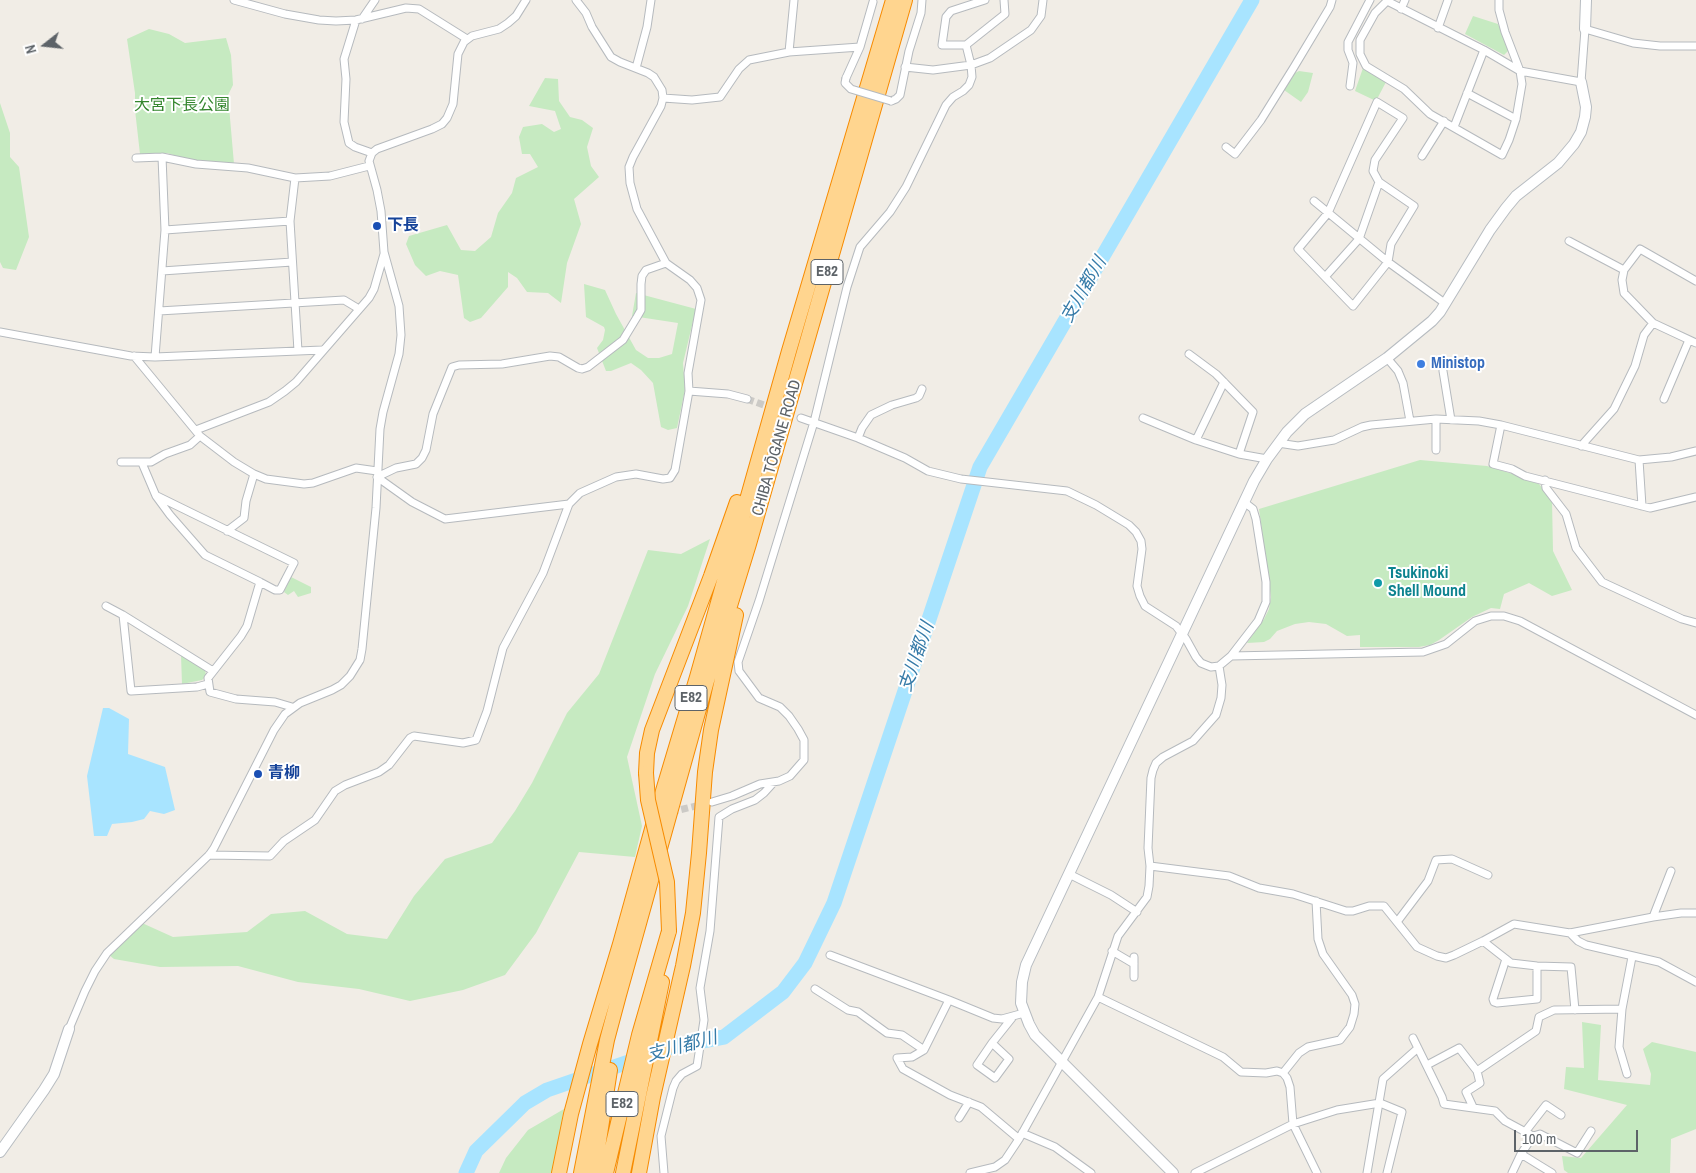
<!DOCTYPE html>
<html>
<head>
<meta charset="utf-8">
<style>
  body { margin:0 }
  #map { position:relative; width:1696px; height:1173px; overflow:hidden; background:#f1ede6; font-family:"Archivo Narrow",sans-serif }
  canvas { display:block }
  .north { position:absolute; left:20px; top:20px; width:50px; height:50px; -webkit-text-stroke:4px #fff; paint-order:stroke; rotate:254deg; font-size:14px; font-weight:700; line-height:20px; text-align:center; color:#5d6368 }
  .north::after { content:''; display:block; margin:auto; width:18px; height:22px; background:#5d6368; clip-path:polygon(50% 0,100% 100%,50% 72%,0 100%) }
  .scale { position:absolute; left:1514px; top:1130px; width:124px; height:22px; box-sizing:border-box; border:2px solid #5d6368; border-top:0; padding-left:6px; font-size:15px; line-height:18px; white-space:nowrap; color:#5d6368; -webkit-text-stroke:4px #fff; paint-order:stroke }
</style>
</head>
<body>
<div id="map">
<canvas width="1696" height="1173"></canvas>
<div class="north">N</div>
<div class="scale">100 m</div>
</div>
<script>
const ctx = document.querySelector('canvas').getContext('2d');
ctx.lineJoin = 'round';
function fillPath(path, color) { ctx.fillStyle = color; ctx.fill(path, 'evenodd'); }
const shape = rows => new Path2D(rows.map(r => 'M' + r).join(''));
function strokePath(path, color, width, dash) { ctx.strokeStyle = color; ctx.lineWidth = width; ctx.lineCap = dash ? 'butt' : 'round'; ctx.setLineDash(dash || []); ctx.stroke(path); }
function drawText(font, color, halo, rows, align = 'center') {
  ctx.font = font + ' "Archivo Narrow","Noto Sans JP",sans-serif'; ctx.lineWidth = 4; ctx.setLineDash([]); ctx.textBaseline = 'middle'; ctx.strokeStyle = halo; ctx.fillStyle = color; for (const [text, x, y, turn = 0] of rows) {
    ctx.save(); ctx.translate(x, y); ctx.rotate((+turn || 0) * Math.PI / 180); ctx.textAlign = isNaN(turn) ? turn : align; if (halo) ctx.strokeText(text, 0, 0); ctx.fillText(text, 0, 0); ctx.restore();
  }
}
const green = shape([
  [1473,16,1498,24,1509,50,1504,55,1465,34],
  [149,29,169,34,185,43,226,38,231,55,233,85,228,95,234,164,199,163,167,153,140,154,135,110,135,93,127,39],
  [1363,68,1386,82,1376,101,1355,91],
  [1299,71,1313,73,1308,92,1301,102,1284,90,1295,73],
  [545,78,558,79,559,101,570,117,582,120,593,128,587,147,591,166,599,177,574,199,581,224,567,263,561,303,548,293,527,292,517,278,508,272,508,287,481,318,470,322,464,318,458,275,440,271,426,276,415,265,406,244,409,236,447,225,461,250,475,251,491,237,498,213,512,193,516,178,538,167,530,154,522,154,519,137,523,127,542,124,554,132,561,129,555,111,529,106],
  [0,103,10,133,10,157,19,167,29,237,16,270,3,268,0,262],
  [584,284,605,290,616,314,636,350,648,358,659,358,672,354,678,323,632,316,636,293,696,309,683,363,685,390,677,428,668,430,661,427,653,383,641,370,631,363,611,371,606,371,597,348,603,340,605,330,604,327,586,317],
  [1420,460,1487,466,1513,474,1521,478,1539,484,1552,500,1553,551,1572,590,1552,596,1529,583,1504,594,1500,609,1491,608,1472,617,1439,640,1430,645,1419,647,1360,647,1360,635,1347,636,1326,624,1309,622,1295,624,1277,631,1270,639,1264,642,1247,643,1264,619,1269,609,1271,597,1259,509],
  [710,539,688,606,655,674,627,757,642,826,635,857,579,852,536,933,505,975,463,990,410,1001,359,989,298,982,238,966,160,967,114,959,104,951,142,923,173,937,247,932,271,914,305,911,347,934,387,939,414,896,445,859,492,843,515,811,532,783,567,713,599,674,648,550,681,554],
  [291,577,311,587,311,593,298,597,294,591,288,595,284,592],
  [181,655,205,669,206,676,202,680,182,684],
  [1582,1022,1601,1025,1598,1080,1650,1085,1651,1074,1643,1049,1652,1042,1696,1052,1696,1129,1671,1139,1670,1173,1568,1173,1564,1170,1562,1156,1581,1158,1627,1105,1564,1089,1566,1067,1584,1068],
  [564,1109,552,1173,499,1173,506,1158,528,1130]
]);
const water = shape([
  [103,708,109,708,129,719,128,754,165,767,175,810,164,814,150,811,144,819,132,822,112,824,107,836,94,836,87,776]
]);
const river = shape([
  [466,1173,476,1151,525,1103,547,1090,675,1046,724,1037,783,992,805,963,834,903,980,467,1252,0]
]);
const streetTunnel = shape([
  [747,399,775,409],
  [671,812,704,804]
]);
const street = shape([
  [234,0,285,14,319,20,336,21,356,20,406,8,419,9,467,39],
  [985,0,951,11,946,17,942,45,966,45,1005,14,1004,0],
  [1499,0,1499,10,1505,32,1520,71,1522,84,1516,119,1509,140,1502,155,1430,114,1404,89,1366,66,1360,54,1360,40,1375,13,1387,1,1484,50,1520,71,1581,82,1585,29,1633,43,1660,46,1696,46],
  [1401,9,1405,0],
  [362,19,375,0],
  [356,20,344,59,346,79,344,122,349,143,355,147,372,153],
  [1438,28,1448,0],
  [860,47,873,2],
  [789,52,794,0],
  [905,67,933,70,971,65,990,58,1031,30,1041,16,1043,0],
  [636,68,647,27,651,0],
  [1350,86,1353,63,1348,50,1348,42,1370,0],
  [1467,93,1516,119],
  [663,98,692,100,720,97,739,69,749,60,789,52,860,47,846,78],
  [891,101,896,99,900,95,909,51,921,13,922,0],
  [1377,102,1403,118,1375,160,1373,171,1379,182,1414,206,1391,244,1388,262,1353,306,1298,249,1328,213,1377,102],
  [1454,127,1484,50],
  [1226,147,1235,154,1261,120,1294,67,1330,7,1332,0],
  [1422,156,1444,121],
  [136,158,162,157,196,164,248,168,295,178,330,176,369,166],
  [295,178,290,221,298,351],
  [1314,201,1388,262,1446,304],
  [165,230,290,221],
  [1569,241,1624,270],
  [162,271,292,262],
  [1325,277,1359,239,1379,182],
  [1696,281,1640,249,1624,270,1622,280,1624,293,1653,323,1696,343],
  [159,311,344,300,359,309],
  [0,332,131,356,155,357,322,350],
  [1189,354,1216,374,1253,412,1239,454],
  [134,356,200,436,234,462,254,474,266,479,304,484,313,483,356,468,377,471],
  [155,357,165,230,162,157],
  [1387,358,1398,371,1403,383,1410,421],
  [1443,371,1451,420],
  [689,391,728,394,747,399],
  [1664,399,1689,340],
  [801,418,858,438,905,458,928,471,961,479,1067,491,1096,505,1129,525,1136,532,1141,541,1142,549,1137,586,1140,596,1145,606,1176,626,1186,639,1196,657,1201,663,1211,667,1219,666,1231,656,1258,621,1266,602,1266,582,1256,519,1253,509,1244,502],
  [1143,418,1196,440,1239,454,1267,459],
  [1501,425,1493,464,1512,469,1525,476,1650,508,1696,497],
  [196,430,269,402,285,391,296,382,369,298,374,289,384,254],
  [858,438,862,428,871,415,892,405,916,398,919,396,922,389],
  [1196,440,1224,382],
  [1278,443,1298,446,1334,440,1362,427,1371,425,1436,419,1479,421,1501,425,1639,460,1671,457,1696,451],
  [1581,446,1614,409,1635,366,1644,335,1653,323],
  [1436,450,1436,419],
  [1639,460,1642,506],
  [121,462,151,462,165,454,190,445,200,436],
  [142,463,156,496,170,515,205,555,260,582,247,626,241,636,208,678,210,692,236,699,275,702,292,707],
  [1545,480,1546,488,1566,514,1576,548,1602,582,1682,619,1696,623],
  [157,496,294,563,280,590,275,590,260,582],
  [569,504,445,519,412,502,377,477,396,468,416,464,422,458,426,450,433,414,452,367,459,365,502,364,550,356,559,357,578,368,582,369,588,367,623,340,637,317,641,310,641,284,642,276,646,270,666,263],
  [227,531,244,518,246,501,254,474],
  [106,606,123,615,213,671],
  [123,615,131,691,197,687,208,684],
  [1231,656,1423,652,1446,644,1475,621,1491,616,1504,616,1520,621,1696,715],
  [712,802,732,796,760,784,779,781,790,776,804,760,804,740,798,729,789,716,780,707,759,698,739,671,738,662,759,601,814,422,847,287,860,247,890,212,906,187,946,105,953,97,963,91,969,85,972,77,971,65,966,45],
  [209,855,270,856,284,841,315,820,335,791,345,785,379,772,389,765,410,738,414,736,463,743,476,740,487,711,503,648,543,573,569,504,580,493,616,477,636,474,663,479,670,478,675,470,689,391,688,373,701,300,697,288,690,280,666,263,637,209,630,183,629,167,633,157,661,106,663,98,662,90,654,77,648,73,620,62,611,57,592,27,586,13,576,0],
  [1150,866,1229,876,1259,888,1293,894,1346,911,1353,911,1369,906,1384,906,1417,947,1437,956,1446,958,1454,955,1483,941,1514,924,1570,933,1653,917,1681,913,1696,913],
  [1069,874,1111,895,1137,912],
  [1653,917,1671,871],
  [1397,922,1428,881,1436,860,1452,859,1488,875],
  [1570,933,1578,941,1586,945,1659,962,1696,982],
  [1483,941,1511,963,1537,966,1571,967,1575,1010],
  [1112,951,1134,964],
  [830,955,949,1000,993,1018,1002,1019,1024,1013],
  [1506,959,1493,999,1494,1002,1497,1003,1537,999,1537,966],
  [1134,977,1134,957],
  [815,989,848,1010,858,1012,887,1033,902,1035,924,1050],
  [1098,997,1223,1057,1241,1072,1266,1073,1277,1071,1283,1073,1287,1078,1290,1087,1293,1124,1317,1173],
  [949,1000,924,1050,912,1057,897,1058,903,1069,950,1095,981,1107,1019,1139],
  [69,1029,85,991,95,971,107,953,209,855,214,848,274,730,285,714,300,703,332,690,341,685,350,676,360,660,362,649,376,508,380,429,383,412,399,354,401,335,399,306,384,252,381,211,377,190,369,161,372,153,377,149,432,129,442,124,447,118,453,104,458,54,464,42,472,36,499,29,508,23,516,16,526,0],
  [1413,1038,1442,1097,1444,1104,1495,1111,1505,1121,1533,1136],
  [992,1043,1009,1059,995,1078,977,1065,992,1043,1012,1018],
  [1427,1065,1459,1048,1477,1071,1480,1083,1466,1092,1473,1107],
  [1477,1071,1536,1031,1539,1017,1554,1010,1622,1009],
  [1283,1073,1299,1053,1308,1047,1340,1040,1350,1027,1354,1014,1355,1004,1352,995,1323,954,1318,939,1316,901],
  [1627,1074,1619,1047,1622,1009,1632,957],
  [959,1118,969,1102],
  [1525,1132,1546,1105,1561,1115],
  [1022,1133,1055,1147,1091,1173],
  [1521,1154,1552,1173],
  [664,1173,661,1136,673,1088,676,1081,682,1074,697,1066,704,1020,700,988,710,931,719,817,732,809,755,800,764,793,774,782],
  [970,1173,995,1167,1005,1160,1019,1139,1098,997,1118,936,1147,897,1149,886,1150,866,1148,848,1151,778,1153,770,1156,763,1163,757,1193,741,1216,715,1221,698,1222,685,1219,666],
  [1195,1173,1293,1124,1337,1110,1380,1103,1402,1112,1387,1173],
  [1367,1173,1383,1079,1418,1048],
  [1512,1173,1521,1154,1533,1136,1540,1134,1577,1153,1591,1131]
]);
const secondary = shape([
  [1585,29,1586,0],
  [0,1152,44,1090,54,1074,69,1029],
  [1173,1173,1035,1035,1029,1024,1021,1003,1022,982,1026,965,1254,481,1267,459,1287,432,1305,414,1387,358,1432,321,1440,312,1490,230,1506,208,1516,196,1558,163,1574,144,1581,132,1585,117,1586,107,1581,82]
]);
const highway = shape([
  [646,773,647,753,652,730,711,576,737,502],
  [559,1173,571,1114,590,1044,620,944,657,811,697,677,789,351,893,0],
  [581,1173,607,1040,619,995,706,684,749,544,905,0],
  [594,1173,610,1070],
  [606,1173,639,1035,669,931],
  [623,1173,662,982],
  [639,1173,653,1097,683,966,693,913,699,853,705,772,711,730,736,615]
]);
const streetBridge = shape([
  [846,78,845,83,851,89,891,101]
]);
const highwayBridge = shape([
  [646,773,648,800,667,882,669,931]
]);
const markers = [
  [377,226,5,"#1a4fb4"],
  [1421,364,5,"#3f7fe0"],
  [1378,583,5,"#0f9aa8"],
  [258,774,5,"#1a4fb4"]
];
const shields = [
  [827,272,32],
  [691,698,32],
  [622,1104,32]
];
const shieldNames = [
  ["E82",827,272],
  ["E82",691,698],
  ["E82",622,1104]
];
const parkNames = [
  ["大宮下長公園",182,106]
];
const transitNames = [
  ["下長",387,226],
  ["青柳",268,774]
];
const shopNames = [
  ["Ministop",1431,364]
];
const streetNames = [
  ["CHIBA TŌGANE ROAD",777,448,-74]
];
const cultureNames = [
  ["Tsukinoki",1388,574],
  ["Shell Mound",1388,592]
];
const waterNames = [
  ["支川都川",1084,290,-60],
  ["支川都川",917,657,-71],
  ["支川都川",682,1047,-15]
];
fillPath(green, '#c6eac1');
fillPath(water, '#a8e4ff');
strokePath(river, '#a8e4ff', 15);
strokePath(streetTunnel, '#cccac6', 7, [7, 3.5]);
strokePath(street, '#b6babe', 9);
strokePath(secondary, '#b7bcc1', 12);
strokePath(highway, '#f78b00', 16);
strokePath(street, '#fff', 7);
strokePath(secondary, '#fff', 10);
strokePath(highway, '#ffd58f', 14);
strokePath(streetBridge, '#b6babe', 9, []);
strokePath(highwayBridge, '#f78b00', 16, []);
strokePath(streetBridge, '#fff', 7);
strokePath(highwayBridge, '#ffd58f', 14);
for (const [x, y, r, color] of markers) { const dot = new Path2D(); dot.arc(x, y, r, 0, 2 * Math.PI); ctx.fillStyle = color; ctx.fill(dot); strokePath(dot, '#fff', 2); }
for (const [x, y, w] of shields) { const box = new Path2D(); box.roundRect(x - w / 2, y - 12.5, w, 25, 4); ctx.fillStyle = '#fff'; ctx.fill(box); strokePath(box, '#5d6368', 1); }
drawText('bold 15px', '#5d6368', null, shieldNames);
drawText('16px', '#34862e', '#fff', parkNames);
drawText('bold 16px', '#164399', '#fff', transitNames, 'left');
drawText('bold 16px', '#366cbe', '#fff', shopNames, 'left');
drawText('16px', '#5d6368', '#fff', streetNames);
drawText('bold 16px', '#0d838f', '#fff', cultureNames, 'left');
drawText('italic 18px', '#367ba8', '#fff', waterNames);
</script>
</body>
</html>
